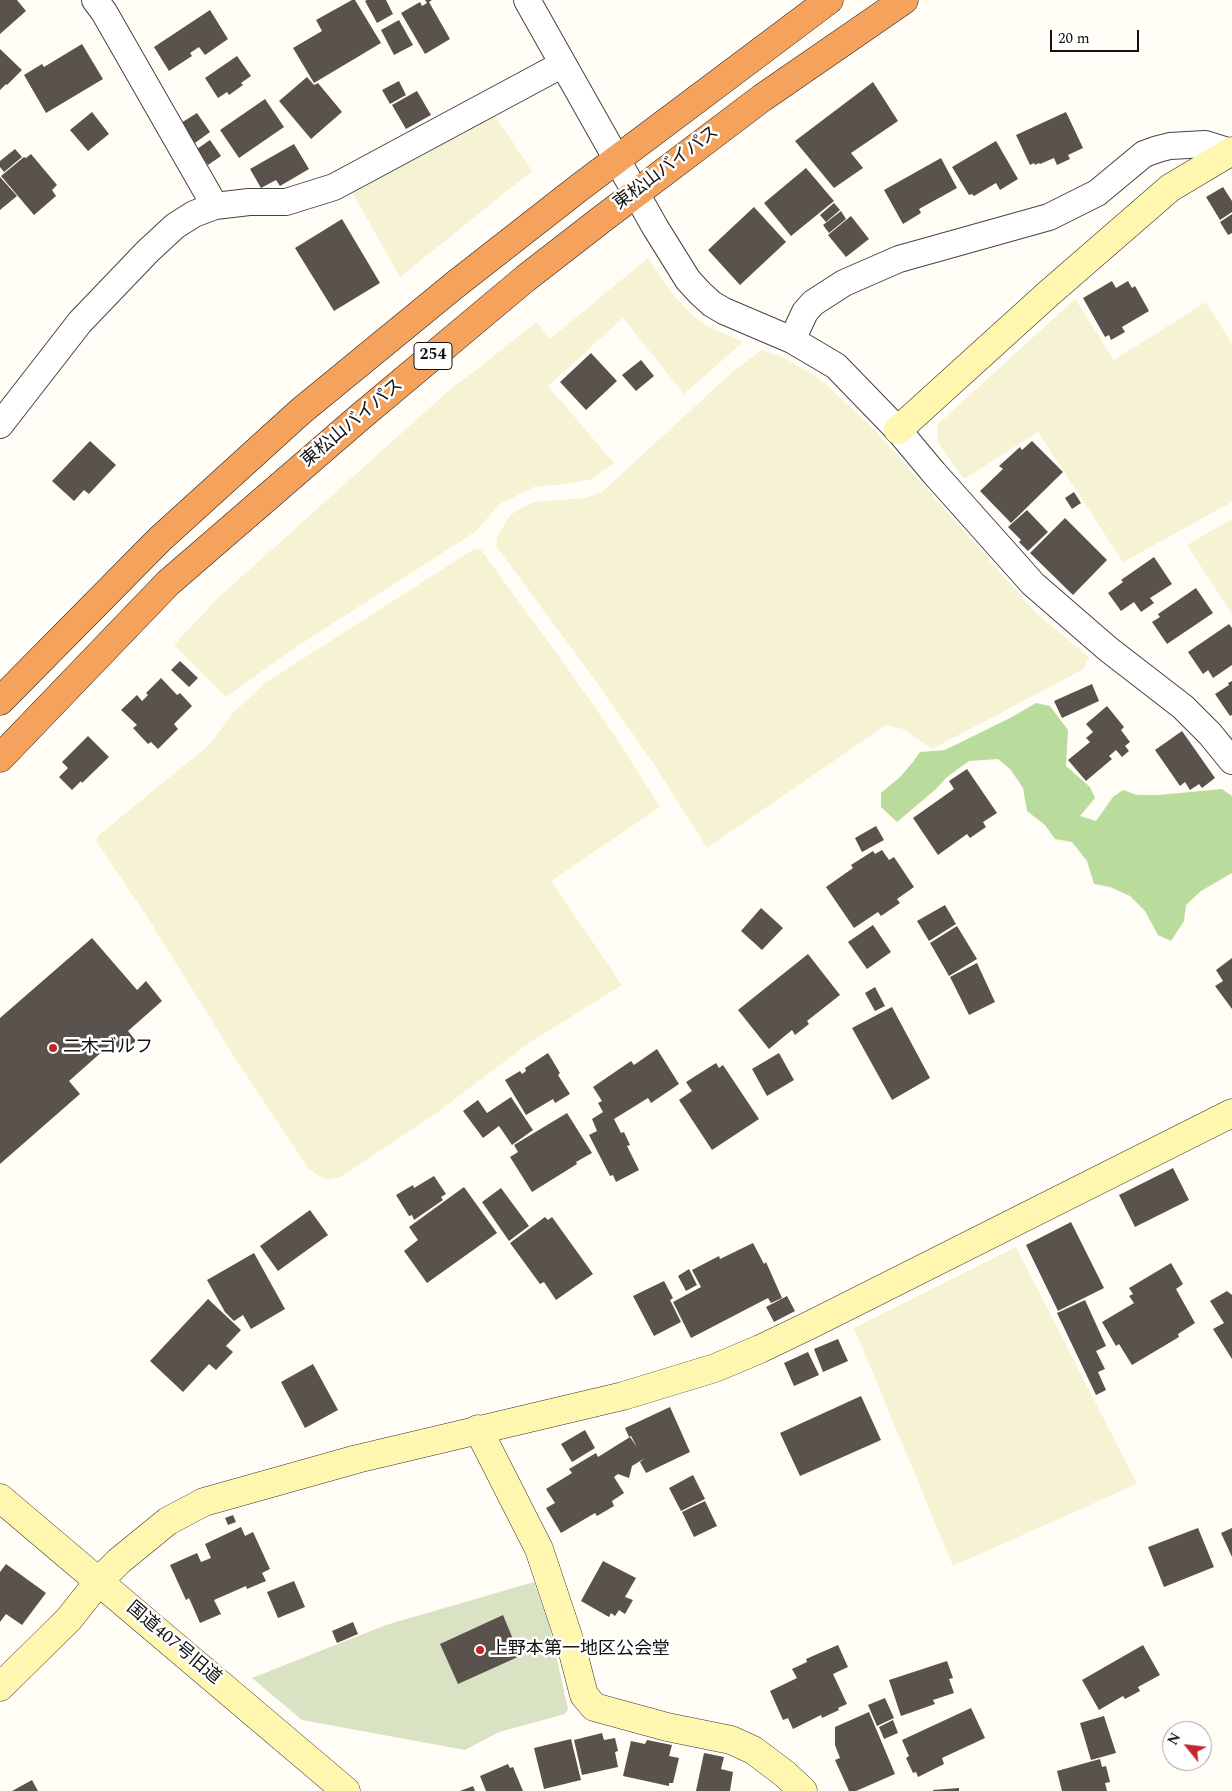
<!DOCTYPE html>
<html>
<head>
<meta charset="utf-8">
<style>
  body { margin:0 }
  #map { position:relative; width:1232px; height:1791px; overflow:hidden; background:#fffdf5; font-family:Spectral,serif }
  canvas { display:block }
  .north { position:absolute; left:1162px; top:1721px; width:50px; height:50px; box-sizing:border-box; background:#fff; border:1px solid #a0a0a0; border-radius:50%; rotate:299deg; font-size:14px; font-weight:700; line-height:20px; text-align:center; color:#111 }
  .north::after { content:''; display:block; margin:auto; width:18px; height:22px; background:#c4262e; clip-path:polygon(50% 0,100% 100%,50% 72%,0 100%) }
  .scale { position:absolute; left:1050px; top:30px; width:89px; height:22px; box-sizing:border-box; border:2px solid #111; border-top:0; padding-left:6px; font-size:15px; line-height:18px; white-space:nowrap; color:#111; -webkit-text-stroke:4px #fff; paint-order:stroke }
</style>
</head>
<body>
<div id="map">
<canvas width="1232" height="1791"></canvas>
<div class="north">N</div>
<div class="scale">20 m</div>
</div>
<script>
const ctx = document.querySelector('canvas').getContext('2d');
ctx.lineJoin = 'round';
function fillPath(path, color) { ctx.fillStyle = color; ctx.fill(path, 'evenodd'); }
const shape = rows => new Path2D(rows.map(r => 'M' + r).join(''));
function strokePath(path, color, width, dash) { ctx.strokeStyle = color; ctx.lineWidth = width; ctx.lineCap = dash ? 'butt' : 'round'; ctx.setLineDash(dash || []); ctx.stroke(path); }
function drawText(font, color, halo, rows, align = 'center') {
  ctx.font = font + ' Spectral,"Noto Sans JP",serif'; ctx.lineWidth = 5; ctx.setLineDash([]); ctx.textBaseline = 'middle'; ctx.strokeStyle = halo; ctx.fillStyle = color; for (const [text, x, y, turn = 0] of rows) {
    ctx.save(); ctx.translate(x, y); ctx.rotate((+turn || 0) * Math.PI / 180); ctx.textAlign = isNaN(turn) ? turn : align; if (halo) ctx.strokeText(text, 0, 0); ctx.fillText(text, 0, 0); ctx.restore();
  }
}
const farmland = shape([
  [494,114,532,171,400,277,352,192],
  [648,258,671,292,690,313,705,325,743,342,684,394,623,318,548,386,614,463,592,479,568,484,534,487,500,504,475,532,293,649,226,697,174,645,219,597,445,394,537,322,550,339],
  [1075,299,1114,360,1206,302,1232,344,1232,502,1123,562,1038,432,964,479,937,441,938,424],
  [761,350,787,359,820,379,845,402,875,430,1037,614,1089,657,1084,669,932,749,903,729,886,725,707,848,653,763,590,673,496,546,497,537,510,515,533,502,584,498,602,492,729,375],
  [1232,519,1232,614,1187,545],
  [474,549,481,550,565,665,615,736,660,807,551,881,622,985,529,1043,435,1114,357,1166,340,1177,329,1180,319,1176,309,1169,233,1055,148,918,96,841,99,835,209,745,233,713,265,683],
  [1016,1247,1137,1484,953,1566,854,1328]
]);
const forest = shape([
  [1036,703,1050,706,1068,730,1066,766,1090,787,1095,798,1080,816,1096,821,1113,797,1123,790,1137,795,1159,795,1222,789,1232,796,1232,873,1201,891,1186,905,1184,921,1171,941,1158,935,1145,911,1130,896,1110,887,1094,884,1087,861,1072,842,1055,839,1045,825,1027,811,1023,788,1011,770,998,759,969,761,947,777,936,789,897,822,881,807,881,793,900,777,913,762,920,752,945,750,1012,717]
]);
const cemetery = shape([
  [534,1582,550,1628,568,1709,565,1714,499,1732,465,1750,302,1720,252,1678,386,1625]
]);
const building = shape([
  [0,0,17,0,26,11,0,34],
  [352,0,355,0,381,43,314,83,293,48,322,31,316,20],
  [367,0,386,0,393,14,377,23,365,1],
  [425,0,432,0,429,2,450,39,425,54,401,13,420,2,422,6,427,3],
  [210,10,228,39,205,55,199,47,190,53,192,56,169,71,154,47],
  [399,20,413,45,394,55,381,30],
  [82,44,103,79,46,113,24,75,42,64,44,67],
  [0,49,22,70,7,85,6,84,0,90],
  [237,56,251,76,241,83,243,85,229,95,227,92,218,98,205,78],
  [307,77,314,85,318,83,342,112,311,139,279,101],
  [399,81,406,95,390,104,382,90],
  [873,82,898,121,851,153,863,168,834,188,795,141],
  [417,91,431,115,406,129,392,105],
  [265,99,284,127,239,158,220,130],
  [92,112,109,134,88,151,70,130],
  [1066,112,1083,148,1068,155,1070,159,1057,165,1054,158,1040,164,1039,163,1035,165,1034,163,1030,165,1016,135],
  [197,113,210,132,195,143,181,123],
  [210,140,221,156,208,165,197,149],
  [996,141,1018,179,1000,190,996,183,974,196,972,194,969,195,952,167],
  [294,144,309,169,280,186,276,180,261,188,250,169],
  [15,149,22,157,4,172,0,167,0,161],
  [31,154,57,185,52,190,56,196,34,215,1,176,24,157,26,158],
  [941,158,957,188,919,209,921,213,903,224,884,190],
  [806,168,834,201,791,236,764,203],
  [0,177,17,196,0,210],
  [1223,187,1232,201,1232,212,1220,220,1206,197],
  [834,203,840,210,826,222,820,215],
  [754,207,786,242,740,285,708,250],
  [841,211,846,219,829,233,823,225],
  [1232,214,1232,233,1228,235,1220,222],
  [851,216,869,239,846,257,828,235],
  [342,219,380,283,334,311,295,248],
  [1112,281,1116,288,1128,281,1132,288,1135,286,1149,311,1122,327,1125,332,1111,340,1109,335,1105,337,1083,298],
  [591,353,617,381,586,410,560,382],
  [641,360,654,376,636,391,622,375],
  [90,441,116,465,89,494,84,490,74,501,52,481],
  [1032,441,1063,472,1011,523,980,491,1003,469,999,466,1020,447,1022,450],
  [1074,492,1081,503,1072,509,1065,498],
  [1027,510,1048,532,1028,551,1019,542,1021,540,1008,527],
  [1065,518,1107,560,1073,595,1030,553],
  [1154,557,1172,584,1150,598,1154,603,1141,612,1134,602,1121,611,1108,593,1123,582,1121,580],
  [1196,588,1213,613,1167,644,1152,622,1160,617,1158,614],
  [1229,624,1232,628,1232,665,1213,678,1208,670,1203,674,1188,652],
  [180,661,198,678,189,687,171,670],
  [161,678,177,695,180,693,192,706,174,724,178,729,158,749,151,742,148,744,133,728,137,725,121,710,137,695,142,701,148,695,146,693],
  [1232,681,1232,715,1230,716,1215,694,1229,685,1228,683],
  [1092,684,1099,701,1062,718,1054,701],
  [1107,706,1124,727,1121,730,1130,742,1125,746,1129,751,1122,757,1116,750,1109,756,1112,759,1086,781,1068,760,1090,742,1086,738,1093,732,1086,724],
  [1182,731,1215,778,1202,788,1199,784,1190,790,1185,782,1180,786,1155,750],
  [88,736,109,757,82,783,81,781,72,790,59,777,68,768,62,762],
  [967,769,997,813,983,822,986,827,970,838,967,834,938,855,913,818,954,789,949,781],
  [876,826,884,840,862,852,855,838],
  [882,850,889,860,894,857,914,887,897,899,900,903,881,916,878,912,854,928,826,887,853,868,851,865,873,851,875,854],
  [945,905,956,924,929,941,917,921],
  [761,908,783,928,762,950,741,931],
  [873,925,891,952,867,969,848,942],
  [957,926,977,959,949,976,930,943],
  [92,938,137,990,146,981,162,1001,128,1031,136,1041,122,1053,113,1042,69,1081,80,1094,0,1164,0,1018],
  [808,954,840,995,807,1021,809,1024,795,1035,792,1030,769,1049,738,1010],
  [1232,958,1232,1009,1215,986,1223,981,1216,970],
  [977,963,995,1002,969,1015,950,977],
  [875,987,885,1006,875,1011,865,993],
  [892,1007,930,1078,892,1100,852,1028],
  [657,1049,679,1084,651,1103,648,1098,614,1119,621,1133,624,1132,630,1145,627,1146,639,1170,616,1182,613,1175,610,1176,589,1135,597,1131,592,1119,603,1112,598,1103,602,1101,593,1087,631,1061,634,1065],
  [548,1053,560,1073,558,1075,570,1094,555,1103,553,1099,526,1115,505,1080,520,1071,522,1074,526,1071,525,1068],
  [779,1053,794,1080,767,1096,752,1069],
  [716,1063,719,1068,723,1065,759,1119,712,1150,679,1100,692,1091,686,1082],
  [511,1097,533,1130,512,1145,499,1126,483,1138,463,1111,478,1100,487,1113],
  [567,1113,592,1153,576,1162,577,1164,532,1192,510,1157,518,1152,514,1145],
  [1173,1168,1189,1200,1135,1227,1119,1195],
  [434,1176,446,1194,441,1197,443,1200,414,1220,412,1215,409,1216,396,1195,413,1185,414,1188],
  [464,1187,497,1233,427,1283,404,1251,418,1240,409,1227],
  [501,1188,529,1226,509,1241,482,1202],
  [310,1210,328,1235,278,1271,260,1246],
  [545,1217,548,1220,552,1217,593,1274,556,1300,544,1282,540,1284,510,1243],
  [1071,1222,1104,1288,1058,1311,1026,1245],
  [753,1243,764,1264,766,1262,782,1298,771,1303,768,1298,691,1338,673,1302,701,1287,692,1270,719,1256,720,1259],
  [254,1253,285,1309,251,1329,243,1315,234,1321,225,1312,207,1280],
  [1171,1263,1183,1284,1176,1289,1195,1323,1178,1334,1179,1337,1132,1365,1119,1344,1116,1346,1102,1322,1134,1303,1129,1296,1133,1294,1129,1288],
  [689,1269,697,1285,686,1291,678,1276],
  [664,1281,673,1298,670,1300,681,1322,654,1336,633,1296],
  [1227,1291,1232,1295,1232,1359,1213,1329,1224,1323,1210,1301],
  [787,1296,795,1311,774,1322,766,1307],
  [208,1299,241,1330,226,1346,233,1352,216,1370,209,1364,183,1392,150,1361],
  [1085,1300,1106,1346,1096,1351,1105,1369,1098,1372,1106,1390,1096,1395,1057,1313],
  [838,1339,848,1361,823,1372,814,1349],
  [808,1352,819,1375,794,1386,784,1363],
  [313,1364,338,1410,305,1428,281,1382],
  [861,1396,881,1440,800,1476,780,1433],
  [670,1407,690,1452,646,1473,640,1462,645,1458,632,1466,629,1478,618,1474,614,1477,624,1493,612,1501,614,1506,597,1516,595,1513,561,1533,546,1508,555,1503,546,1489,572,1473,569,1469,596,1453,598,1457,630,1437,637,1447,631,1436,629,1437,625,1428],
  [585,1430,595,1448,572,1462,561,1444],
  [693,1475,705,1499,681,1511,669,1488],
  [705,1501,717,1526,694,1537,682,1512],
  [233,1515,236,1522,228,1525,225,1518],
  [241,1527,245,1536,253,1532,270,1569,262,1573,266,1581,247,1589,246,1586,214,1600,221,1614,200,1623,189,1598,186,1600,170,1565,197,1553,201,1562,211,1558,205,1544],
  [1198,1528,1214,1567,1164,1587,1148,1547],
  [1232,1528,1232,1557,1221,1533],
  [603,1561,636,1578,625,1597,633,1600,625,1614,619,1610,615,1616,611,1613,609,1617,581,1601],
  [6,1564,46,1593,22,1625,6,1614,0,1622,0,1572],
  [294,1581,305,1607,278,1618,267,1592],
  [503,1615,520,1656,458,1684,440,1644],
  [353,1622,358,1634,337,1643,332,1631],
  [838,1645,848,1667,833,1674,847,1704,838,1708,839,1710,822,1718,821,1715,793,1729,788,1718,783,1720,770,1691,797,1678,792,1669,807,1662,806,1659],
  [1143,1645,1160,1675,1138,1687,1140,1691,1125,1699,1123,1696,1099,1710,1082,1680],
  [947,1661,953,1678,949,1679,954,1693,933,1700,935,1704,901,1716,889,1680],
  [885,1698,894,1718,877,1726,868,1705],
  [971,1708,985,1738,942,1758,944,1764,918,1777,916,1772,913,1773,906,1758,909,1756,902,1740],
  [869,1712,895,1774,856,1791,849,1791,835,1760,840,1758,835,1745,835,1727],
  [1104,1716,1116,1753,1091,1760,1080,1723],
  [893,1720,898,1733,884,1739,879,1727],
  [602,1733,604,1740,615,1738,618,1751,615,1752,618,1767,582,1775,574,1740],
  [571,1739,581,1780,544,1789,534,1748],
  [647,1740,672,1745,669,1756,679,1758,673,1783,669,1783,669,1786,623,1776,631,1741,645,1744],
  [704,1753,724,1757,721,1769,733,1772,730,1791,696,1791],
  [1100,1759,1102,1767,1106,1766,1110,1782,1105,1783,1107,1791,1062,1791,1057,1771],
  [508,1764,510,1768,513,1767,523,1791,486,1791,480,1776],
  [32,1780,38,1791,12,1791],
  [473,1786,475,1791,460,1791],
  [959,1788,959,1791,933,1791,933,1790]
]);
const street = shape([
  [95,0,104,12,215,206],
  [527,0,655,227,688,280,700,293,712,304,724,311,792,340,836,366,898,430,934,473,1033,584,1108,649,1183,707,1210,734,1232,761],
  [792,340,805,312,813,303,844,283,899,259,1049,217,1097,193,1144,154,1158,149,1170,146,1205,144,1231,152],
  [0,425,80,322,148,251,175,226,194,214,215,206,249,202,286,202,334,187,563,64]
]);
const secondary = shape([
  [898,430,1048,294,1170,188,1232,151],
  [478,1429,539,1549,571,1645,584,1695,594,1707,667,1727,731,1740,753,1750,785,1774,803,1791],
  [0,1498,346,1791],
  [0,1687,69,1619,99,1581,119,1561,168,1521,204,1502,357,1459,623,1396,715,1368,760,1349,810,1325,1232,1113]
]);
const highway = shape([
  [0,701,160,539,301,411,456,284,580,187,829,0],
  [0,758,168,583,360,417,526,278,602,219,762,98,904,0]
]);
const markers = [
  [53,1048,5,"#c4262e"],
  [480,1650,5,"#c4262e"]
];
const shields = [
  [433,356,38]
];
const shieldNames = [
  ["254",433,356]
];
const streetNames = [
  ["東松山バイパス",667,169,-37],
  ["東松山バイパス",353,424,-40],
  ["国道407号旧道",173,1644,40]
];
const poiNames = [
  ["二木ゴルフ",63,1048],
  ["上野本第一地区公会堂",490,1650]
];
fillPath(farmland, '#f6f3d4');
fillPath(forest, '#b9dc9c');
fillPath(cemetery, '#d9e3c4');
fillPath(building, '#5a524d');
strokePath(street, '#444', 28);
strokePath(secondary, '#333', 29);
strokePath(highway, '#222', 29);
strokePath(street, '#fff', 26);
strokePath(secondary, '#fff6b0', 28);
strokePath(highway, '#f5a25d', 28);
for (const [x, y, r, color] of markers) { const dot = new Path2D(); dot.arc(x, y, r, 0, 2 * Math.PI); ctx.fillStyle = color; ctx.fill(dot); strokePath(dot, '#fff', 2); }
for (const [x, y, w] of shields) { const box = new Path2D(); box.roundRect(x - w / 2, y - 13.5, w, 27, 4); ctx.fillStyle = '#fff'; ctx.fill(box); strokePath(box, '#111', 1); }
drawText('bold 16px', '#111', null, shieldNames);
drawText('18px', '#111', '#fff', streetNames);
drawText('18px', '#111', '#fff', poiNames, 'left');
</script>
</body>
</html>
